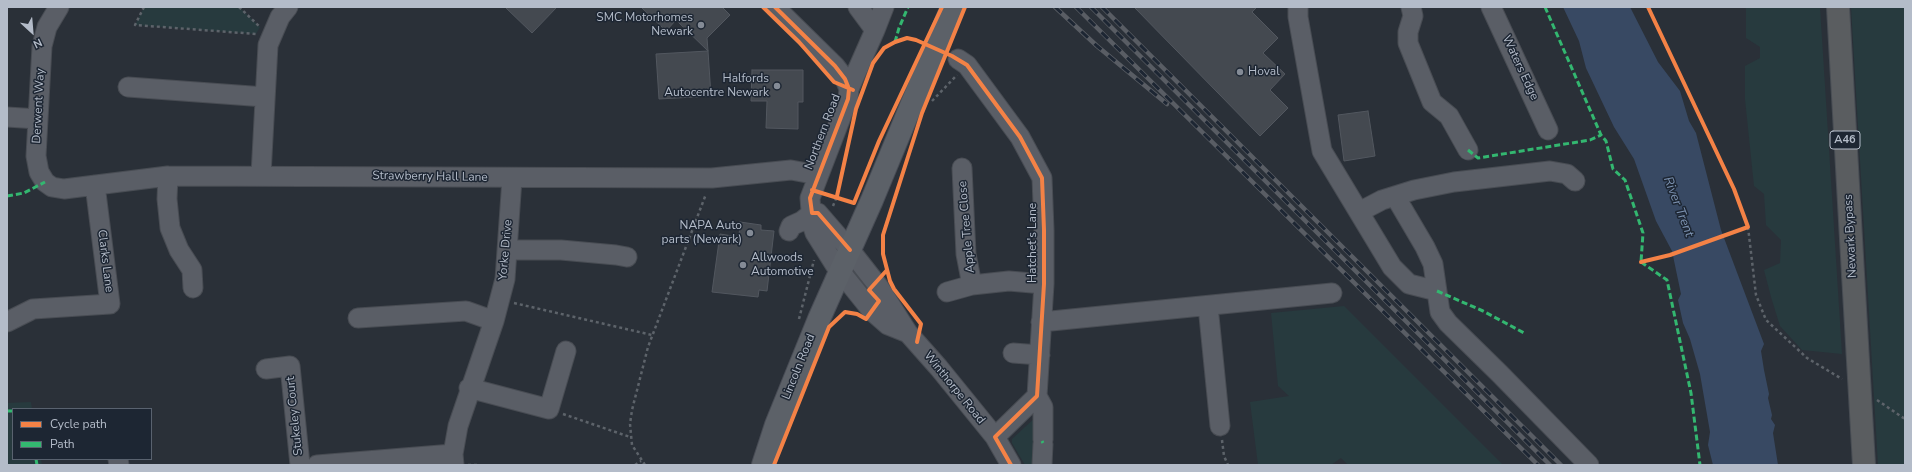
<!DOCTYPE html>
<html>
<head>
<meta charset="utf-8">
<style>
  body { margin:0 }
  #map { position:relative; width:1912px; height:472px; overflow:hidden; background:#2a3038; font-family:"Nunito Sans",sans-serif }
  canvas { display:block }
  .frame { position:absolute; inset:0; border:8px solid #b4bcc9; pointer-events:none }
  .legend { position:absolute; left:12px; top:408px; width:140px; height:52px; box-sizing:border-box; background:#1d2633; border:1px solid #59626f; margin:0; padding:5px 7px; list-style:none; font-size:12px; color:#b4bcc9 }
  .legend li { display:flex; align-items:center; gap:8px; height:20px }
  .legend b { width:20px; border:1px solid #59626f }
  .north { position:absolute; left:12px; top:12px; width:40px; height:40px; -webkit-text-stroke:3px #1d2633; paint-order:stroke; rotate:154deg; font-size:11px; font-weight:700; line-height:16px; text-align:center; color:#b4bcc9 }
  .north::after { content:''; display:block; margin:auto; width:14px; height:18px; background:#b4bcc9; clip-path:polygon(50% 0,100% 100%,50% 72%,0 100%) }
</style>
</head>
<body>
<div id="map">
<canvas width="1912" height="472"></canvas>
<div class="frame"></div>
<ul class="legend">
<li><b style="height:5px;background:#f48246"></b>Cycle path</li>
<li><b style="height:5px;background:#33b770"></b>Path</li>
</ul>
<div class="north">N</div>
</div>
<script>
const ctx = document.querySelector('canvas').getContext('2d');
ctx.lineJoin = 'round';
function fillPath(path, color) { ctx.fillStyle = color; ctx.fill(path, 'evenodd'); }
const shape = rows => new Path2D(rows.map(r => 'M' + r).join(''));
function strokePath(path, color, width, dash) { ctx.strokeStyle = color; ctx.lineWidth = width; ctx.lineCap = dash ? 'butt' : 'round'; ctx.setLineDash(dash || []); ctx.stroke(path); }
function drawText(font, color, halo, rows, align = 'center') {
  ctx.font = font + ' "Nunito Sans",sans-serif'; ctx.lineWidth = 3; ctx.setLineDash([]); ctx.textBaseline = 'middle'; ctx.strokeStyle = halo; ctx.fillStyle = color; for (const [text, x, y, turn = 0] of rows) {
    ctx.save(); ctx.translate(x, y); ctx.rotate((+turn || 0) * Math.PI / 180); ctx.textAlign = isNaN(turn) ? turn : align; if (halo) ctx.strokeText(text, 0, 0); ctx.fillText(text, 0, 0); ctx.restore();
  }
}
const green = shape([
  [144,7,239,7,260,27,256,34,135,25],
  [1746,7,1820,7,1842,354,1802,350,1780,326,1771,297,1764,270,1780,263,1781,240,1766,225,1764,194,1754,186,1745,99,1745,66,1760,58,1760,47,1746,38],
  [1851,7,1905,7,1905,465,1878,465],
  [1344,306,1503,465,1348,465,1341,458,1331,465,1258,465,1250,402,1289,396,1278,386,1271,313],
  [31,402,32,409,13,409,13,459,41,459,42,465,7,465,7,403],
  [1037,416,1037,465,1025,465,1012,443,1012,439]
]);
const water = shape([
  [1563,7,1630,7,1658,62,1680,91,1689,121,1696,133,1721,230,1764,344,1761,351,1764,370,1769,394,1768,398,1772,415,1771,419,1775,425,1773,433,1778,465,1713,465,1708,445,1710,432,1700,374,1690,339,1683,323,1678,300,1681,294,1672,251,1656,221,1634,159,1614,127,1586,68,1579,41]
]);
const building = shape([
  [505,7,557,7,532,33,505,7],
  [641,7,722,7,730,15,707,38,708,51,676,20,666,31,641,7],
  [1134,7,1257,7,1252,12,1278,38,1263,53,1285,74,1270,90,1288,108,1260,136,1134,7],
  [708,51,711,96,659,99,656,54,708,51],
  [752,70,803,70,803,102,798,102,798,129,766,128,767,101,751,101,752,70],
  [1368,111,1375,156,1344,161,1338,115,1368,111],
  [740,222,761,225,761,230,774,231,767,291,759,290,758,297,712,292,720,234,739,237,740,222]
]);
const path = shape([
  [144,7,135,25,256,34],
  [239,7,260,27],
  [932,101,957,75],
  [833,206,837,196],
  [1748,227,1756,295,1766,320,1807,358,1842,379],
  [514,303,652,335],
  [799,319,814,260],
  [1877,400,1905,419],
  [563,414,630,437],
  [1222,440,1224,456,1228,465],
  [468,465,480,465],
  [635,465,641,461],
  [645,465,632,445,630,424,632,410,648,347,706,194]
]);
const minor = shape([
  [59,7,47,27,42,46,36,156,39,172,45,182,52,187,64,189,168,176,712,178,791,170,818,175],
  [775,7,835,66,845,79,849,89,848,99,810,198,812,224,815,233,835,265,872,311,888,325,908,333,939,368,995,437,1011,465],
  [858,7,875,30,884,7],
  [1298,7,1298,17,1322,151,1392,267,1409,284,1437,291],
  [1411,7,1413,16,1408,32,1408,43,1432,102,1449,116,1468,150],
  [1491,7,1548,130],
  [958,59,967,65,1020,137,1042,178,1044,230,1044,284,1037,396,1043,407,1043,440],
  [128,87,265,97],
  [849,89,875,30],
  [7,117,38,119],
  [962,168,966,254,972,285,1009,281,1044,284],
  [261,175,268,45,280,17,288,7],
  [168,176,167,199,170,228,179,250,192,270,193,288],
  [1395,196,1425,247,1433,264,1440,312,1448,323,1500,374,1589,465],
  [1359,212,1382,200,1414,190,1454,182,1550,171,1567,174,1575,181],
  [812,213,818,213,850,250,879,287,908,333],
  [789,231,791,226,802,221,812,213],
  [507,250,561,250,616,255,627,257],
  [947,292,972,285],
  [1208,306,1220,426],
  [358,318,466,311,494,321],
  [7,322,33,309,110,304,95,185],
  [1041,322,1332,293],
  [1013,353,1040,355],
  [266,369,290,366,300,465],
  [469,388,549,409,566,351],
  [995,437,1037,396],
  [118,459,119,465],
  [317,465,453,454],
  [454,465,453,454,458,426,494,321,505,279,512,179],
  [1042,465,1043,444]
]);
const major = shape([
  [763,465,776,425,819,319,872,200,952,7]
]);
const highway = shape([
  [1838,7,1853,274]
]);
const rail = shape([
  [1055,7,1097,46,1167,104],
  [1076,7,1538,465],
  [1091,7,1550,465],
  [1102,7,1561,465]
]);
const highwayBridge = shape([
  [1853,274,1864,465]
]);
const quiet = shape([
  [1545,7,1601,135,1606,141,1613,169,1625,180,1643,233,1641,262],
  [895,42,899,28,908,7],
  [1468,150,1478,158,1590,140,1601,135],
  [7,196,24,193,45,182],
  [1641,262,1667,280,1691,393,1700,465],
  [1437,291,1483,311,1526,334],
  [7,411,13,411],
  [1042,441,1043,443],
  [36,459,37,465]
]);
const cycleway = shape([
  [763,7,799,42,834,82,853,90],
  [775,7,835,66,845,79,849,89,848,99,810,198,812,213,818,213,850,250],
  [812,190,854,203,879,141,942,7],
  [837,196,856,109,873,63,884,48,895,42,907,38,916,40,952,56,967,65,1020,137,1042,178,1044,230,1044,284,1037,396,995,437,1011,465],
  [1641,262,1670,255,1748,227,1734,189,1648,7],
  [917,342,921,324,894,289,890,281,883,254,883,235,922,113,965,7],
  [774,465,829,327,845,312,857,314,866,319,879,301,869,290,887,270]
]);
const markers = [
  [701,25,4,"#848b96"],
  [1240,72,4,"#848b96"],
  [777,86,4,"#848b96"],
  [750,233,4,"#848b96"],
  [743,265,4,"#848b96"]
];
const shields = [
  [1845,140,30]
];
const shieldNames = [
  ["A46",1845,140]
];
const poiNames = [
  ["SMC Motorhomes",693,18],
  ["Newark",693,32],
  ["Hoval",1248,72,"left"],
  ["Halfords",769,79],
  ["Autocentre Newark",769,93],
  ["NAPA Auto",742,226],
  ["parts (Newark)",742,240],
  ["Allwoods",751,258,"left"],
  ["Automotive",751,272,"left"]
];
const streetNames = [
  ["Waters Edge",1520,68,65],
  ["Derwent Way",39,106,-87],
  ["Northern Road",823,132,-69],
  ["Strawberry Hall Lane",430,177,1],
  ["Apple Tree Close",967,227,-95],
  ["Newark Bypass",1851,236,-93],
  ["Hatchet's Lane",1033,243,-90],
  ["Yorke Drive",506,250,-85],
  ["Clarks Lane",105,261,83],
  ["Lincoln Road",799,367,-68],
  ["Winthorpe Road",954,388,51],
  ["Stukeley Court",295,416,-96]
];
const waterNames = [
  ["River Trent",1678,207,69]
];
fillPath(green, '#273a3e');
fillPath(water, '#384963');
fillPath(building, '#444950');
strokePath(building, '#52575f', 1);
strokePath(minor, '#484c53', 21);
strokePath(major, '#484c55', 24);
strokePath(highway, '#474c53', 24);
strokePath(path, '#5d636a', 2.5, [3, 3]);
strokePath(minor, '#5a5e66', 19);
strokePath(major, '#5c6168', 22);
strokePath(highway, '#5a5d60', 22);
strokePath(rail, '#595d64', 4.5);
strokePath(rail, '#1d2633', 3, [9]);
strokePath(highwayBridge, '#474c53', 24, []);
strokePath(highwayBridge, '#5a5d60', 22);
strokePath(quiet, '#33b770', 3, [6, 3]);
strokePath(cycleway, '#f48246', 4);
for (const [x, y, r, color] of markers) { const dot = new Path2D(); dot.arc(x, y, r, 0, 2 * Math.PI); ctx.fillStyle = color; ctx.fill(dot); strokePath(dot, '#1d2633', 1.5); }
for (const [x, y, w] of shields) { const box = new Path2D(); box.roundRect(x - w / 2, y - 9, w, 18, 3); ctx.fillStyle = '#1d2633'; ctx.fill(box); strokePath(box, '#b4bcc9', 1); }
drawText('bold 11px', '#b4bcc9', null, shieldNames);
drawText('12px', '#b4bcc9', '#1d2633', poiNames, 'right');
drawText('12px', '#b4bcc9', '#1d2633', streetNames);
drawText('italic 13px', '#7c92b1', '#1d2633', waterNames);
</script>
</body>
</html>
